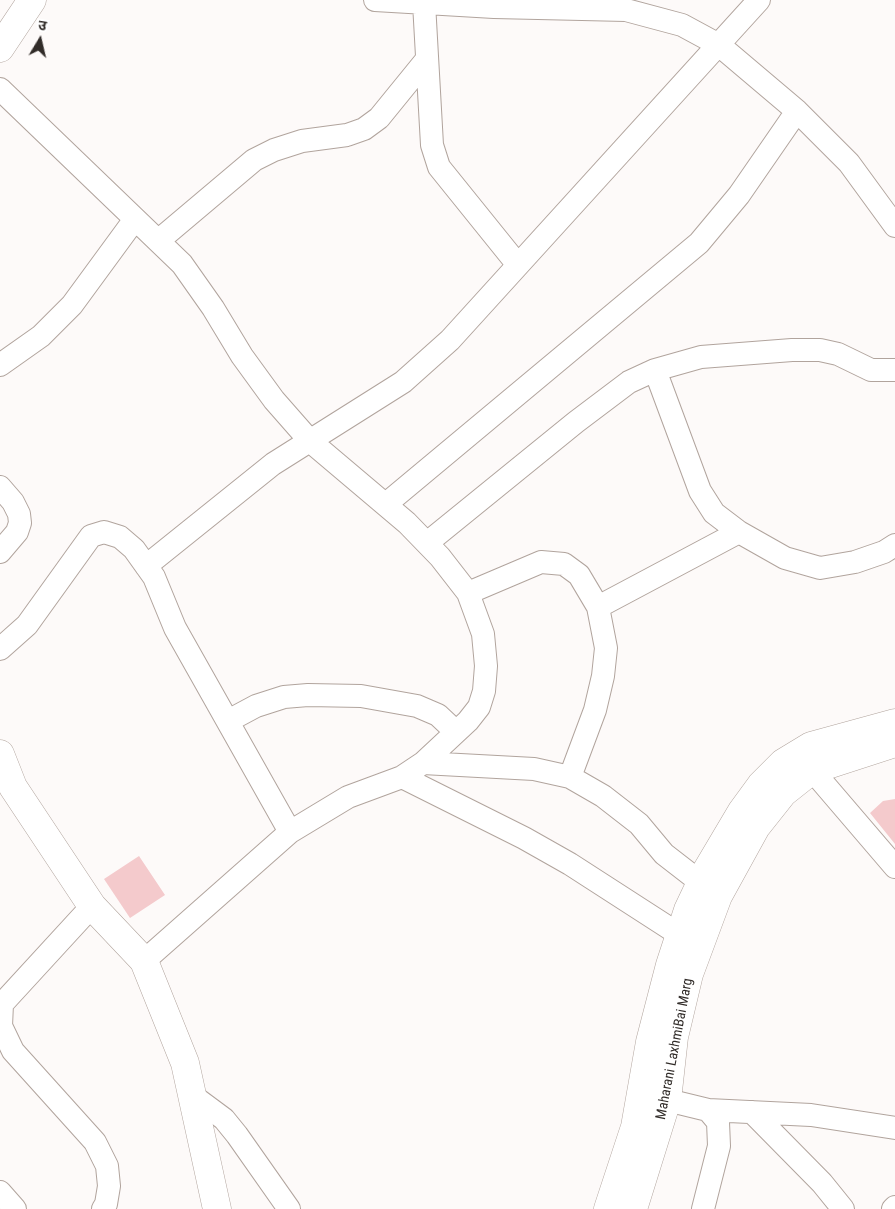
<!DOCTYPE html>
<html>
<head>
<meta charset="utf-8">
<style>
  body { margin:0 }
  #map { position:relative; width:895px; height:1209px; overflow:hidden; background:#fdfaf9; font-family:"Roboto Condensed","Noto Sans Devanagari",sans-serif }
  canvas { display:block }
  .north { position:absolute; left:15px; top:15px; width:50px; height:50px; -webkit-text-stroke:4px #fff; paint-order:stroke; rotate:9deg; font-size:14px; font-weight:700; line-height:20px; text-align:center; color:#312c29 }
  .north::after { content:''; display:block; margin:auto; width:18px; height:22px; background:#312c29; clip-path:polygon(50% 0,100% 100%,50% 72%,0 100%) }
</style>
</head>
<body>
<div id="map">
<canvas width="895" height="1209"></canvas>
<div class="north">उ</div>
</div>
<script>
const ctx = document.querySelector('canvas').getContext('2d');
ctx.lineJoin = 'round';
function fillPath(path, color) { ctx.fillStyle = color; ctx.fill(path, 'evenodd'); }
const shape = rows => new Path2D(rows.map(r => 'M' + r).join(''));
function strokePath(path, color, width, dash) { ctx.strokeStyle = color; ctx.lineWidth = width; ctx.lineCap = dash ? 'butt' : 'round'; ctx.setLineDash(dash || []); ctx.stroke(path); }
function drawText(font, color, halo, rows, align = 'center') {
  ctx.font = font + ' "Roboto Condensed",sans-serif'; ctx.lineWidth = 4.5; ctx.setLineDash([]); ctx.textBaseline = 'middle'; ctx.strokeStyle = halo; ctx.fillStyle = color; for (const [text, x, y, turn = 0] of rows) {
    ctx.save(); ctx.translate(x, y); ctx.rotate((+turn || 0) * Math.PI / 180); ctx.textAlign = isNaN(turn) ? turn : align; if (halo) ctx.strokeText(text, 0, 0); ctx.fillText(text, 0, 0); ctx.restore();
  }
}
const building = shape([
  [895,799,895,844,870,813,883,801],
  [139,856,165,895,130,918,104,879]
]);
const street = shape([
  [375,0,494,7,626,10,682,25,719,45,797,111,849,163,895,226],
  [424,3,432,145,439,167,518,265],
  [0,89,182,264,213,308,242,356,274,400,310,441,407,523,440,557,468,593,483,634,486,666,484,691,479,707,468,721,423,763,402,777,348,797,290,832,144,961],
  [158,241,254,160,274,150,302,141,347,135,364,129,379,118,427,59],
  [0,365,41,336,72,305,135,219],
  [655,370,700,491,714,513,739,532,785,558,820,568,855,562,884,552,895,545],
  [0,487,13,502,19,514,20,523,17,532,0,552],
  [386,504,699,243,739,195,797,111],
  [427,543,576,422,629,382,655,370,701,357,792,350,820,350,838,354,871,370,895,370],
  [146,566,273,464,403,382,450,340,759,0],
  [468,593,541,562,564,564,579,575,598,607,606,648,603,676,595,710,570,777],
  [598,607,739,532],
  [0,649,27,625,91,536,104,532,120,537,134,549,154,577,175,628,290,832],
  [228,721,256,706,284,697,308,695,361,696,417,706,438,715,455,731],
  [423,763,534,769,570,777,603,796,639,824,664,854,713,892],
  [812,770,895,867],
  [402,777,524,838,570,864,680,935],
  [92,906,2,1004,1,1026,13,1051,95,1142,107,1166,109,1186,106,1204,103,1209],
  [193,1096,224,1119,237,1135,289,1209],
  [667,1100,708,1110,718,1122,719,1146,703,1209],
  [708,1110,811,1115,895,1128],
  [752,1112,822,1183,843,1209],
  [0,1192,15,1209],
  [893,1209,895,1207]
]);
const secondary = shape([
  [0,48,32,0],
  [0,754,13,787,92,906,144,961,185,1063,217,1209],
  [608,1209,635,1127,650,1042,670,965,688,910,707,870,742,811,761,785,783,763,811,746,895,723],
  [633,1209,667,1100,674,1037,689,974,718,896,756,827,783,793,812,770,895,743]
]);
const streetNames = [
  ["Maharani LaxhmiBai Marg",675,1049,-79]
];
fillPath(building, '#f4cacc');
strokePath(street, '#b1a49d', 24);
strokePath(secondary, '#b1a49d', 29);
strokePath(street, '#fff', 22);
strokePath(secondary, '#fff', 28);
drawText('14px', '#312c29', '#fff', streetNames);
</script>
</body>
</html>
